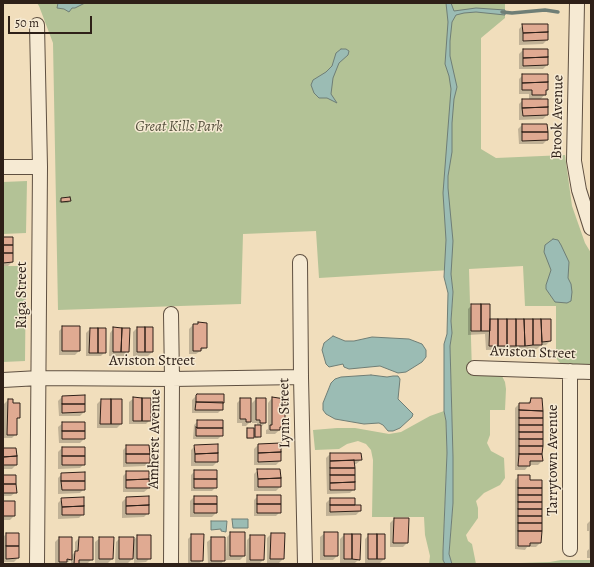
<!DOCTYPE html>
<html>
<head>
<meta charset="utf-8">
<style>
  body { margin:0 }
  #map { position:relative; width:594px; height:567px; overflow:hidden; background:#f1debc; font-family:Alegreya,serif }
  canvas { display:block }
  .frame { position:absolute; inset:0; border:4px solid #2e2018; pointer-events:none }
  .scale { position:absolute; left:8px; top:16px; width:84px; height:18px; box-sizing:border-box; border:2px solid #2e2018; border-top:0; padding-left:5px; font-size:12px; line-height:14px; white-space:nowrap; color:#2e2018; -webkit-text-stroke:3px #f6ead3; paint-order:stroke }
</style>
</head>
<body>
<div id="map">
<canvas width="594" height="567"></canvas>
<div class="frame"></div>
<div class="scale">50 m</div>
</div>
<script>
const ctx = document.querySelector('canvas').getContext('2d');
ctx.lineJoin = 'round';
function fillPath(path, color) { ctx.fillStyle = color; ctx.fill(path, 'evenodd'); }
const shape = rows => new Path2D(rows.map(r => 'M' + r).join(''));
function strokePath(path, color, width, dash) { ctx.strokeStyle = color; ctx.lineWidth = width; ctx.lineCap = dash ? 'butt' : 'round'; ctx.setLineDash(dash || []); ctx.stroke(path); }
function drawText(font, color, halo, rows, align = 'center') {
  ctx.font = font + ' Alegreya,serif'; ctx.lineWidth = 3; ctx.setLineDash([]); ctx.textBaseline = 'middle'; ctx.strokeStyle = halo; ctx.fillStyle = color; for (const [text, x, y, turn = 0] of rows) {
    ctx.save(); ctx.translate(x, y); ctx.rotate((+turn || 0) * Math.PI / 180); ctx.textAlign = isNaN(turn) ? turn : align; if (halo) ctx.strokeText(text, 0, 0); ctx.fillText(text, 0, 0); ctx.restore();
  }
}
const green = shape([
  [37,3,505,3,505,18,481,38,481,149,496,158,565,155,572,206,585,243,591,253,591,368,563,365,559,362,556,358,556,306,525,306,523,266,469,269,472,373,473,375,502,376,505,382,506,389,505,410,490,410,490,435,487,443,491,451,504,458,505,478,500,485,484,493,476,501,478,508,478,518,466,535,468,541,472,544,476,564,452,564,449,554,453,503,452,417,450,346,452,333,451,321,453,292,450,270,319,278,316,231,243,234,241,304,58,310,53,43,39,6],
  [27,181,26,233,3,234,3,182],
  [3,266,26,266,25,361,3,362],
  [444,411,446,421,447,453,443,551,443,560,445,564,429,564,430,556,425,535,424,517,372,517,373,460,371,450,366,444,358,441,347,444,339,449,315,450,313,430,337,428,355,428,389,434,401,432,430,416],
  [561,560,591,560,591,564,490,564,550,562]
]);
const water = shape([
  [58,3,85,3,75,8,72,8,69,12,64,9,57,8,58,3],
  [446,3,451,3,454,11,476,8,505,10,505,15,476,12,464,13,456,15,452,22,450,41,450,56,457,87,454,99,452,123,452,152,448,176,448,188,453,241,451,274,453,292,451,321,452,333,450,346,453,457,453,503,449,554,452,564,445,564,443,560,443,551,447,453,446,421,444,411,444,344,447,334,448,293,444,277,446,240,443,193,451,89,449,76,445,64,448,22,446,3],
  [341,49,346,49,349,51,348,55,339,63,333,78,331,94,337,103,327,98,319,98,314,93,311,85,313,80,326,72,332,66,336,53,341,49],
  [553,239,558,240,561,245,569,262,568,278,571,284,572,292,571,301,567,303,555,302,546,289,546,285,551,270,544,252,545,245,553,239],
  [333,336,345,341,354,341,372,337,409,339,422,344,426,350,426,357,422,362,406,372,398,373,380,366,349,369,344,367,343,364,329,367,326,364,322,350,324,343,333,336],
  [371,375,387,377,393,376,398,376,400,379,398,399,413,414,412,417,400,428,393,431,388,431,383,425,379,423,364,424,335,419,326,414,323,410,323,403,331,383,335,379,341,377,371,375],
  [232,519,248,519,248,528,233,528,232,519],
  [211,521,227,521,226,532,221,531,221,529,211,530,211,521]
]);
const shadow = shape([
  [523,25,547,40,543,44,519,45,519,29],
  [523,50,547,65,543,69,519,69,519,54],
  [523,75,547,90,545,94,540,100,547,115,543,119,519,120,519,104,523,100,529,100,529,94,519,94,519,79],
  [522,125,547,140,543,144,519,144,518,129],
  [61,199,70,201,68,203,60,203,59,201],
  [3,238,12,262,8,266,3,266],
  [472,305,489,320,550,320,550,341,546,345,541,345,537,349,486,350,485,334,468,335,468,309],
  [193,325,206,347,196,354,189,354,189,329],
  [63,327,79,351,75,355,59,355,59,331],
  [114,328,129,329,128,352,124,356,109,356,110,333],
  [137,328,152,352,148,356,133,356,133,332],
  [90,329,105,329,105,352,101,356,86,356,86,333],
  [196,396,222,409,218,413,192,413,192,400],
  [62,397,84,412,80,416,59,416,58,401],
  [134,398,150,420,146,424,129,424,129,402],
  [272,398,284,426,275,434,266,434,266,430,268,429,268,403],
  [241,399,250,422,246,426,242,426,242,423,237,423,237,403],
  [256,399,265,423,261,427,260,436,258,438,246,439,246,430,247,429,253,429,255,426,257,426,257,423,252,423,252,403],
  [531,399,542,461,538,465,529,465,525,470,515,470,515,408,519,404,527,404],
  [8,400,19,417,16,420,16,434,12,438,4,438,4,404],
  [101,400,121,400,121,424,117,428,97,428,97,404],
  [198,421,222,435,218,439,193,439,194,425],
  [63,423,84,439,80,443,59,443,58,427],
  [258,445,280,461,276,465,254,465,254,449],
  [127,446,149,462,145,466,123,467,123,450],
  [195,446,217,462,213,466,191,466,191,450],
  [62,448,84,464,80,468,58,469,58,452],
  [3,449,16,465,12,469,3,469],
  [330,454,361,460,356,464,353,464,354,489,350,493,327,494,326,458],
  [258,470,280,487,276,491,254,491,254,474],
  [195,471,216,487,212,491,191,491,191,475],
  [127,472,149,488,144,492,123,492,123,476],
  [62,474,84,489,80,493,58,494,58,478],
  [3,476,16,492,11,496,3,496],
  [519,476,540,543,536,547,527,547,525,550,515,549,515,480],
  [258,496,280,512,276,516,254,516,254,500],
  [194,497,216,513,212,517,190,517,190,501],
  [126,498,148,513,144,517,122,518,122,502],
  [62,499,83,514,79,518,58,519,58,503],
  [330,499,354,499,354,506,360,511,356,515,326,516,326,503],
  [3,502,14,516,10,520,3,520],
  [394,519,408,519,407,543,403,547,390,547,390,523],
  [591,520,591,558,587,558,587,551,589,549,589,531,587,531,587,524],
  [231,533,244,556,240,560,226,560,227,537],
  [325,533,337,556,333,560,320,560,320,537],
  [6,534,18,558,14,562,3,562,3,537],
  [271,534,283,559,279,563,267,563,267,538],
  [192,535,202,560,199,564,188,564,188,539],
  [344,535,359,559,355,563,340,563,340,539],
  [369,535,384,559,380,563,365,563,365,539],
  [138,536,150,558,146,562,134,563,134,557,128,563,115,563,116,542,120,538,132,541],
  [251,536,263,560,259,564,246,564,247,540],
  [59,538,71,556,75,552,75,542,79,538,92,559,88,563,71,564,71,560,67,563,55,564,55,542],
  [100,538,113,538,112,559,108,563,95,563,95,542],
  [212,538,224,560,221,564,208,564,207,542]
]);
const stream = shape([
  [502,12,512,13,545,10,558,12]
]);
const building = shape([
  [522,24,548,24,548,32,523,33,522,24],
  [548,32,548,40,523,41,523,33,548,32],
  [523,49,548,49,548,57,523,58,523,49],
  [548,57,548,65,523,66,523,58,548,57],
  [522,74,548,74,548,82,522,83,522,74],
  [548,82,548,90,546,90,546,95,532,95,532,90,522,90,522,83,548,82],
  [522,99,548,99,548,107,522,108,522,99],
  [548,107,548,115,523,116,522,108,548,107],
  [522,124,547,124,548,132,522,132,522,124],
  [522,132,548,132,548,140,522,141,522,132],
  [70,197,71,201,61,202,61,198,70,197],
  [3,237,13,237,13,245,3,245,3,237],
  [3,245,13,245,13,253,3,253,3,245],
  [3,253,13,253,13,262,3,263,3,253],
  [471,304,481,304,481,331,471,331,471,304],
  [481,304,490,304,490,331,481,331,481,304],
  [490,319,498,319,498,346,489,346,490,319],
  [498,319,507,319,507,346,498,346,498,319],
  [507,319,516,319,516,346,507,346,507,319],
  [516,319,524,319,525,346,516,346,516,319],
  [524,319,533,319,533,345,525,346,524,319],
  [533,319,541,319,542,345,533,345,533,319],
  [541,319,551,319,551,341,542,342,541,319],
  [198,322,207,323,207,348,201,348,201,351,193,351,193,324,198,324,198,322],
  [62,326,80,326,80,351,62,351,62,326],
  [113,327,122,328,121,352,113,352,113,327],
  [137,327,145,327,145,352,137,352,137,327],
  [145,327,153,327,153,352,145,352,145,327],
  [90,328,98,328,98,353,89,353,90,328],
  [98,328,106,328,106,353,98,353,98,328],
  [122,328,130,328,129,352,121,352,122,328],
  [197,394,224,394,224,403,196,402,196,395,197,394],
  [85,395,85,404,62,404,62,396,85,395],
  [133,397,142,398,142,421,133,421,133,397],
  [272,397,285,399,285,427,280,427,280,430,270,430,270,425,272,425,272,397],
  [142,398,151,398,151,421,142,421,142,398],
  [240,398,251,398,251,422,246,422,246,419,240,419,240,398],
  [256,398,266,398,266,423,260,423,260,420,256,420,256,398],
  [531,398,542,398,543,411,519,410,519,403,530,403,531,398],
  [8,399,13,399,13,403,20,403,20,418,17,418,17,435,7,435,8,399],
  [101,399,111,399,111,424,100,424,101,399],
  [111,399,122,399,122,424,111,424,111,399],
  [196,402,223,402,223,410,195,410,196,402],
  [62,404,85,404,85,412,62,413,62,404],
  [519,410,543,411,543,418,519,418,519,410],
  [519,418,543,418,543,425,519,425,519,418],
  [197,420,223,420,223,428,197,428,197,420],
  [62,422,85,422,85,431,62,431,62,422],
  [255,425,261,425,261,437,255,437,255,425],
  [519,425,543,425,543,432,519,432,519,425],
  [196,427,197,428,223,428,223,436,196,436,196,427],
  [247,428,254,428,254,438,247,438,247,428],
  [62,431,85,431,85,439,62,439,62,431],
  [519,432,543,432,543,439,519,439,519,432],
  [519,439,543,439,543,446,519,446,519,439],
  [281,443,281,452,258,453,258,444,281,443],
  [218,444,218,453,195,454,194,445,218,444],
  [126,445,149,445,150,454,126,454,126,445],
  [519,446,543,446,542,454,519,454,519,446],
  [62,447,85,447,85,456,62,456,62,447],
  [3,448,16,448,17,456,3,457,3,448],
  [281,452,281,461,258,462,258,453,281,452],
  [218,453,218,462,195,462,195,454,218,453],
  [330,453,361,453,362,460,330,461,330,453],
  [126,454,150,454,150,463,126,463,126,454],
  [519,454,542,454,543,461,530,461,530,466,518,466,519,454],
  [17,456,17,465,3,465,3,457,17,456],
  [62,456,85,456,85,465,62,465,62,456],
  [354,460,355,468,330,468,330,461,354,460],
  [330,468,355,468,355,475,330,475,330,468],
  [257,469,280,469,281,478,258,479,257,469],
  [194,470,217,470,217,479,194,479,194,470],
  [126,471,149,471,149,479,126,480,126,471],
  [85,472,85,481,61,481,61,473,85,472],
  [3,475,16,475,16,484,3,484,3,475],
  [330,475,355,475,355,482,330,483,330,475],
  [518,475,530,475,530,480,542,480,542,488,518,488,518,475],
  [281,478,281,487,258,487,258,479,281,478],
  [149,479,150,488,126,488,126,480,149,479],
  [194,479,217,479,217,488,194,488,194,479],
  [61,481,85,481,85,490,62,490,61,481],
  [355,482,355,490,330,490,330,483,355,482],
  [3,484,16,484,17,493,3,493,3,484],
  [518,488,542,488,542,495,518,495,518,488],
  [257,495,281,495,281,504,257,504,257,495],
  [518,495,542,495,542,502,518,502,518,495],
  [149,496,149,505,126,506,126,497,149,496],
  [194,496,217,496,217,504,194,504,194,496],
  [84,497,84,506,62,507,61,498,84,497],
  [330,498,355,498,355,505,330,505,330,498],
  [3,501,15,501,15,516,3,516,3,501],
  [518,502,542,502,542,509,518,509,518,502],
  [194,504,217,504,217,513,194,513,194,504],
  [257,504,281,504,281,513,257,513,257,504],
  [149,505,149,514,126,514,126,506,149,505],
  [330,505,361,505,361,511,330,512,330,505],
  [84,506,84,515,62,515,62,507,84,506],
  [518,509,542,509,542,516,518,516,518,509],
  [518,516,542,516,542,523,518,523,518,516],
  [394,518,409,518,408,543,393,543,394,518],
  [518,523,542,523,542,531,518,531,518,523],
  [518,531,542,531,541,543,530,543,530,546,518,546,518,531],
  [230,532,245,532,245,556,230,556,230,532],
  [324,532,338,532,338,556,324,556,324,532],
  [6,533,19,533,19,546,6,546,6,533],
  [271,533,285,533,284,559,270,559,271,533],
  [191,534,204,534,203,561,191,561,191,534],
  [344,534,352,534,352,559,344,559,344,534],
  [352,534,361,534,360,560,352,559,352,534],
  [368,534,377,534,377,559,368,559,368,534],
  [377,534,385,534,385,559,377,559,377,534],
  [137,535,151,535,151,559,137,559,137,535],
  [250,535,265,535,264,560,250,560,250,535],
  [59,537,72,537,72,560,67,559,67,562,59,562,59,537],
  [79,537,93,537,93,560,79,560,79,564,74,564,75,551,78,551,79,537],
  [99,537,114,537,113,559,99,559,99,537],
  [119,537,134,537,133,559,119,559,119,537],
  [211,537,225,537,225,561,211,561,211,537],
  [6,546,19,546,19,558,6,559,6,546]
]);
const street = shape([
  [577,3,574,161,579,190,591,228],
  [37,25,40,167,37,564],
  [3,167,40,167],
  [300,262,301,377,305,564],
  [474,368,591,372],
  [3,380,39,378,172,379,301,377],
  [570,549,570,371],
  [171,564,172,379,171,314]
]);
const streetNames = [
  ["Brook Avenue",558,117,-89],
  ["Riga Street",22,295,-90],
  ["Aviston Street",533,353,2],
  ["Aviston Street",152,361],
  ["Lynn Street",285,413,-91],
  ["Amherst Avenue",155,439,-89],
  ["Tarrytown Avenue",553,460,-90]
];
const parkNames = [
  ["Great Kills Park",179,127]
];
fillPath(green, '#b3c296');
fillPath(water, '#9bbcb4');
strokePath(water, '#6f7e76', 1);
fillPath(shadow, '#0003');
strokePath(stream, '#6f7e76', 3.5);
fillPath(building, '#e0aa92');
strokePath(building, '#2e2018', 1);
strokePath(street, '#5f5041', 16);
strokePath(street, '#f6ead3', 14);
drawText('15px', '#2e2018', '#f6ead3', streetNames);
drawText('italic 15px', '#56513e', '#f6ead3', parkNames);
</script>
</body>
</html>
